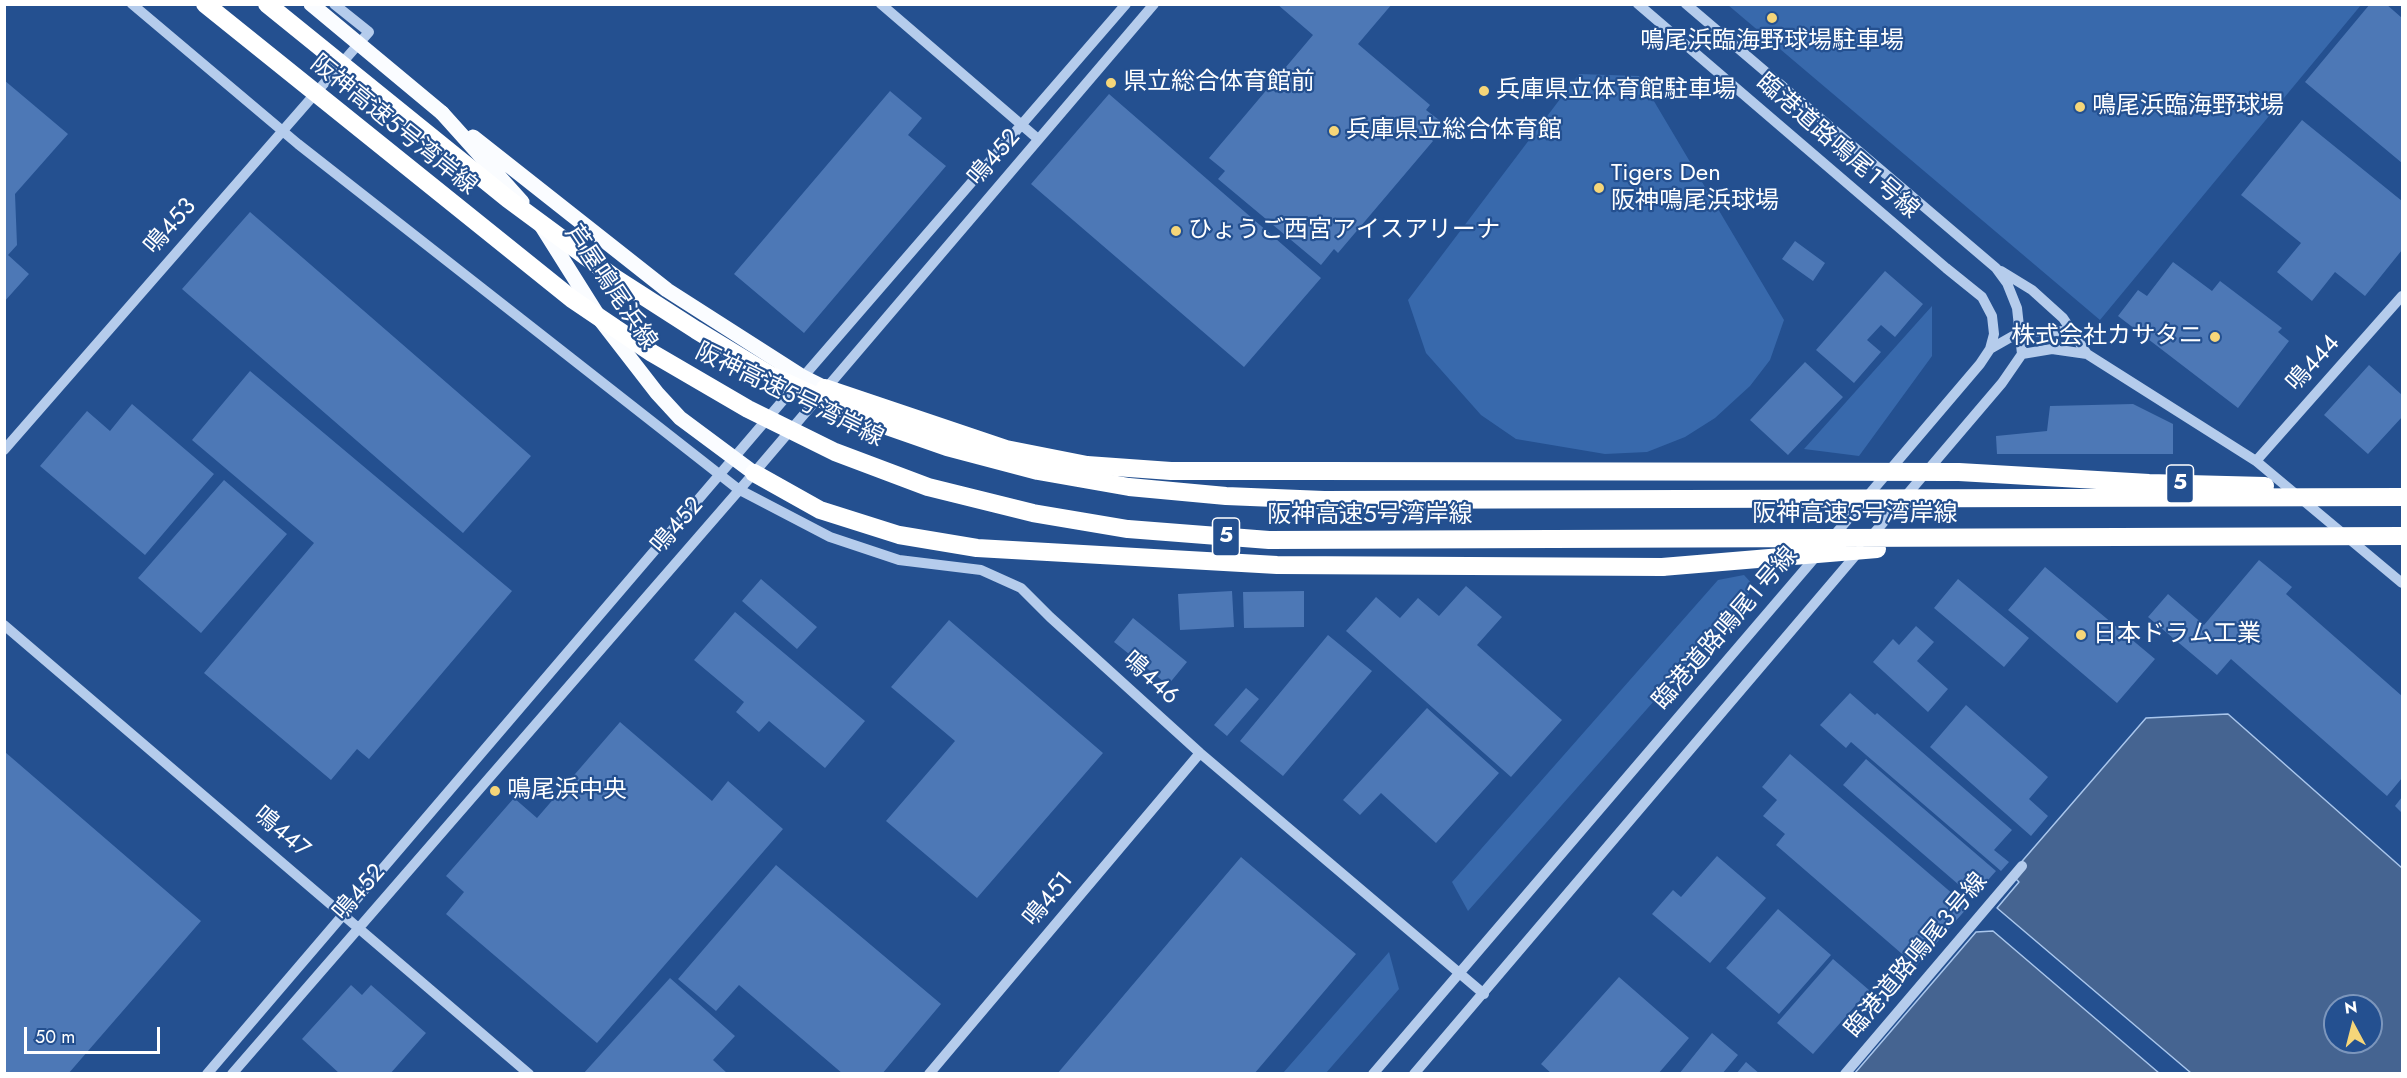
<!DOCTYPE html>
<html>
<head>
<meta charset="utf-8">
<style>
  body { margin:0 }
  #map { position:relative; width:2407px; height:1078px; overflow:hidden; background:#245090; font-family:Jost,sans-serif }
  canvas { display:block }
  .frame { position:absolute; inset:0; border:6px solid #fff; pointer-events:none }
  .north { position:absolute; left:2323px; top:994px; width:60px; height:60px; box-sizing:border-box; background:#245090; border:2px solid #7c96bc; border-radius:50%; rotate:353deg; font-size:16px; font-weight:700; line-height:24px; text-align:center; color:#fff }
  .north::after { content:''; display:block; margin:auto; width:21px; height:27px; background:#f6d679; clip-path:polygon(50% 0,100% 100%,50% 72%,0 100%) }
  .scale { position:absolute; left:24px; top:1027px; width:136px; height:27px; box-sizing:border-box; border:3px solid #fff; border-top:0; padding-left:8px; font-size:18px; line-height:21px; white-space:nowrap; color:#fff; -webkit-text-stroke:4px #245090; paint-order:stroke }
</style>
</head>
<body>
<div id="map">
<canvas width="2407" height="1078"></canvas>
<div class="frame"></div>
<div class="north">N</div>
<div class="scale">50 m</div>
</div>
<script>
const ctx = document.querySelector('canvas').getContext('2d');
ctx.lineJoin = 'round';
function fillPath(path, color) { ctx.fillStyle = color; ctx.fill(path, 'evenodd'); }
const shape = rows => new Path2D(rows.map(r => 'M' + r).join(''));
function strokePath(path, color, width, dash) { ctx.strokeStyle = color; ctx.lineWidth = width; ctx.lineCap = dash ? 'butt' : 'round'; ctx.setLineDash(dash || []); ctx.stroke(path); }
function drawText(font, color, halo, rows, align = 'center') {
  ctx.font = font + ' Jost,"Noto Sans JP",sans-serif'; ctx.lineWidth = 4.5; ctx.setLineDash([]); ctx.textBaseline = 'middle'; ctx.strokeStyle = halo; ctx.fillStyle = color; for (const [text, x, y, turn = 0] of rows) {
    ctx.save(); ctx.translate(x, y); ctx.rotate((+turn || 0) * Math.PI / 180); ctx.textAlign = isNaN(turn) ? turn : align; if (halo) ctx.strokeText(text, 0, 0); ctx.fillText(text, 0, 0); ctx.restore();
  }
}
const green = shape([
  [1728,5,2361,5,2100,320],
  [1579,74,1639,76,1784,320,1770,360,1750,386,1715,418,1685,437,1647,452,1605,454,1516,439,1481,415,1426,353,1408,300],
  [1932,306,1932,356,1859,456,1804,449],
  [1744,575,1755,587,1468,911,1452,882,1718,580],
  [1389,952,1399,989,1326,1073,1283,1073]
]);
const water = shape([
  [2228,714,2402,868,2402,1073,2191,1073,1997,908,2019,882,2011,874,2146,718,2228,714],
  [2335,1006,2371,1006,2371,1042,2335,1042,2335,1006],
  [1993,931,2159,1073,1855,1073,1976,932,1993,931]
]);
const building = shape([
  [1277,4,1392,4,1358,44,1430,105,1426,110,1443,123,1430,138,1433,141,1338,253,1334,249,1321,265,1218,179,1225,171,1209,158,1313,35],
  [2370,4,2386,4,2402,18,2402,163,2305,82],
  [4,80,68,134,15,194,17,245,8,255,29,274,4,302],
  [890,91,922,118,908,135,946,166,804,333,734,274],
  [1109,94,1321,278,1244,367,1031,184],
  [2302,120,2402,201,2402,250,2365,296,2335,272,2312,301,2277,272,2301,243,2241,195],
  [250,212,531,456,463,533,182,289],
  [1795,241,1825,263,1813,281,1782,259],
  [2173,262,2212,291,2220,281,2282,328,2278,332,2289,341,2238,408,2118,316,2138,290,2147,296],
  [1885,271,1923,304,1895,337,1881,325,1867,340,1881,352,1854,383,1816,350],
  [1805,362,1843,397,1788,455,1750,420],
  [2369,365,2402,395,2402,417,2368,454,2324,415],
  [250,371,512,591,369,759,357,749,331,780,204,673,314,543,192,440],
  [132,404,214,474,145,555,40,466,87,411,110,431],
  [2133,404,2173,424,2173,454,1997,454,1996,436,2047,431,2050,406],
  [224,480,287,534,201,633,138,578],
  [2259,560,2292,587,2286,594,2402,696,2402,778,2387,796,2231,659,2217,675,2148,617,2168,594,2204,625],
  [2045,567,2155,659,2117,703,2008,610],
  [761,579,817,627,797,649,742,601],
  [1958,579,2029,638,2004,667,1934,608],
  [1466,586,1502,617,1477,645,1562,720,1511,777,1346,631,1376,597,1400,618,1418,598,1439,616],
  [1232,591,1234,627,1180,630,1178,594],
  [1304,591,1304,627,1244,628,1243,592],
  [735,612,865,721,825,768,769,721,759,732,736,712,744,702,694,660],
  [1133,618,1187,662,1168,685,1114,642],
  [949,620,1103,753,977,898,886,821,955,741,891,687],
  [1916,626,1934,642,1917,661,1948,689,1928,712,1873,662,1893,639,1899,645],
  [1328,635,1372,671,1283,776,1240,741],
  [1246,688,1259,699,1227,736,1214,725],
  [1850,693,1875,715,1877,713,2012,830,1994,850,2009,862,2001,871,1851,742,1846,748,1820,725],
  [1966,705,2048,777,2029,799,2048,816,2031,836,1930,747],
  [1427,708,1499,773,1436,843,1381,793,1360,815,1343,800],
  [620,722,712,801,728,781,783,829,597,1043,446,914,464,892,446,876,514,798,537,818],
  [5,752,201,921,68,1074,5,1074],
  [1790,754,1968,907,1916,966,1776,845,1785,834,1763,816,1777,800,1762,787],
  [1866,759,1996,871,1973,897,1843,785],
  [2402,797,2402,813,2395,806],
  [1717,856,1766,898,1710,963,1652,914,1673,890,1681,897],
  [1241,857,1356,954,1254,1074,1057,1074],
  [776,865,941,1004,882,1074,843,1074,739,985,716,1011,678,979],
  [1778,909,1831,955,1779,1014,1726,968],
  [1833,959,1869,990,1813,1054,1777,1023],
  [1619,977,1689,1038,1658,1074,1552,1074,1541,1064],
  [670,978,735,1036,713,1060,728,1074,583,1074],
  [351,985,362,995,371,985,426,1033,390,1074,340,1074,302,1039],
  [1712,1033,1738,1055,1722,1074,1679,1074],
  [1746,1062,1760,1074,1736,1074]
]);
const minor = shape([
  [132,4,298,144,738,489,830,537,899,560,981,570,1021,588,1050,617,1200,753,1484,994],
  [881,4,1038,139],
  [1638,4,1946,268,1982,297,1992,316,1994,334,1990,349,1980,364,1832,538],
  [1686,4,1996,268,2007,283,2017,308,2022,354,2002,383,1870,538],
  [2001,271,2032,290,2063,318,2087,354,2256,461,2402,583],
  [1990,349,2020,332,2071,331],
  [2022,354,2052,349,2087,354],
  [4,450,369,32,334,4],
  [2256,461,2402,296],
  [4,625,529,1074],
  [207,1074,803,377,1126,4],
  [232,1074,754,473,1154,4],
  [929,1074,1200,753],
  [1373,1074,1818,554],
  [1414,1074,1860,550],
  [1845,1074,2022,866]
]);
const major = shape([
  [442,113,522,202],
  [473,137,667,290,803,377,825,388],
  [541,225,602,322,657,393,680,418,754,473]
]);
const highway = shape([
  [825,388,1006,449,1087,465,1171,471,1317,471],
  [754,473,820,510,899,535,977,548,1277,565,1662,567]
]);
const majorBridge = shape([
  [311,4,442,113]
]);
const highwayBridge = shape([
  [205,4,572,299,652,353,748,409,835,452,928,487,1033,513,1128,529,1269,540,2402,536],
  [267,4,508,199,615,278,696,330,770,375,861,417,947,447,1038,471,1129,487,1226,496,1324,500,2402,497],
  [1317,471,1959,472,2149,483,2265,486],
  [1662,567,1877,549]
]);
const markers = [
  [1772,18,6,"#f6d679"],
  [1111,83,6,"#f6d679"],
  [1484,91,6,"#f6d679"],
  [2080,107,6,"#f6d679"],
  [1334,131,6,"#f6d679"],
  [1599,188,6,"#f6d679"],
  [1176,231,6,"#f6d679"],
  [2215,337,6,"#f6d679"],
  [2081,635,6,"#f6d679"],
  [495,791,6,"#f6d679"]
];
const shields = [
  [2180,484,27],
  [1226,537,27]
];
const shieldNames = [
  ["5",2180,484],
  ["5",1226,537]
];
const poiNames = [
  ["鳴尾浜臨海野球場駐車場",1772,42,"center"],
  ["県立総合体育館前",1123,83],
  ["兵庫県立体育館駐車場",1496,91],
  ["鳴尾浜臨海野球場",2092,107],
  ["兵庫県立総合体育館",1346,131],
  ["Tigers Den",1611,174],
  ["阪神鳴尾浜球場",1611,202],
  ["ひょうご西宮アイスアリーナ",1188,231],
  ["株式会社カサタニ",2203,337,"right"],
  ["日本ドラム工業",2093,635],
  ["鳴尾浜中央",507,791]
];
const streetNames = [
  ["阪神高速5号湾岸線",393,126,39],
  ["臨港道路鳴尾１号線",1837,147,41],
  ["鳴452",995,158,-49],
  ["鳴453",171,227,-49],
  ["芦屋鳴尾浜線",610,288,56],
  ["鳴444",2314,364,-48],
  ["阪神高速5号湾岸線",789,396,26],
  ["阪神高速5号湾岸線",1855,515],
  ["阪神高速5号湾岸線",1370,516],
  ["鳴452",678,526,-49],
  ["臨港道路鳴尾１号線",1726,629,-49],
  ["鳴446",1150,679,42],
  ["鳴447",281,833,40],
  ["鳴452",360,893,-49],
  ["鳴451",1049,900,-50],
  ["臨港道路鳴尾３号線",1917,956,-50]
];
fillPath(green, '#3869ac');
fillPath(water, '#456491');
strokePath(water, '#a9c6ec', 1.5);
fillPath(building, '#4d78b6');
strokePath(minor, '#b5ccec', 10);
strokePath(major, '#fafcff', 15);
strokePath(highway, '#fff', 18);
strokePath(majorBridge, '#fafcff', 15);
strokePath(highwayBridge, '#fff', 18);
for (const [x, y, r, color] of markers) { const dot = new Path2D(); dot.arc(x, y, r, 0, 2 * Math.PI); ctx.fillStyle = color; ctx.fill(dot); strokePath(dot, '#245090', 2); }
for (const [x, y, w] of shields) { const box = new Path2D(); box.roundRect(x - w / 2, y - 19, w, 38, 4.5); ctx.fillStyle = '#245090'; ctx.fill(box); strokePath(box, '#fff', 1.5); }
drawText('bold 22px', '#fff', null, shieldNames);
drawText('24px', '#fff', '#245090', poiNames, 'left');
drawText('24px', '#fff', '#245090', streetNames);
</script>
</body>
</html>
